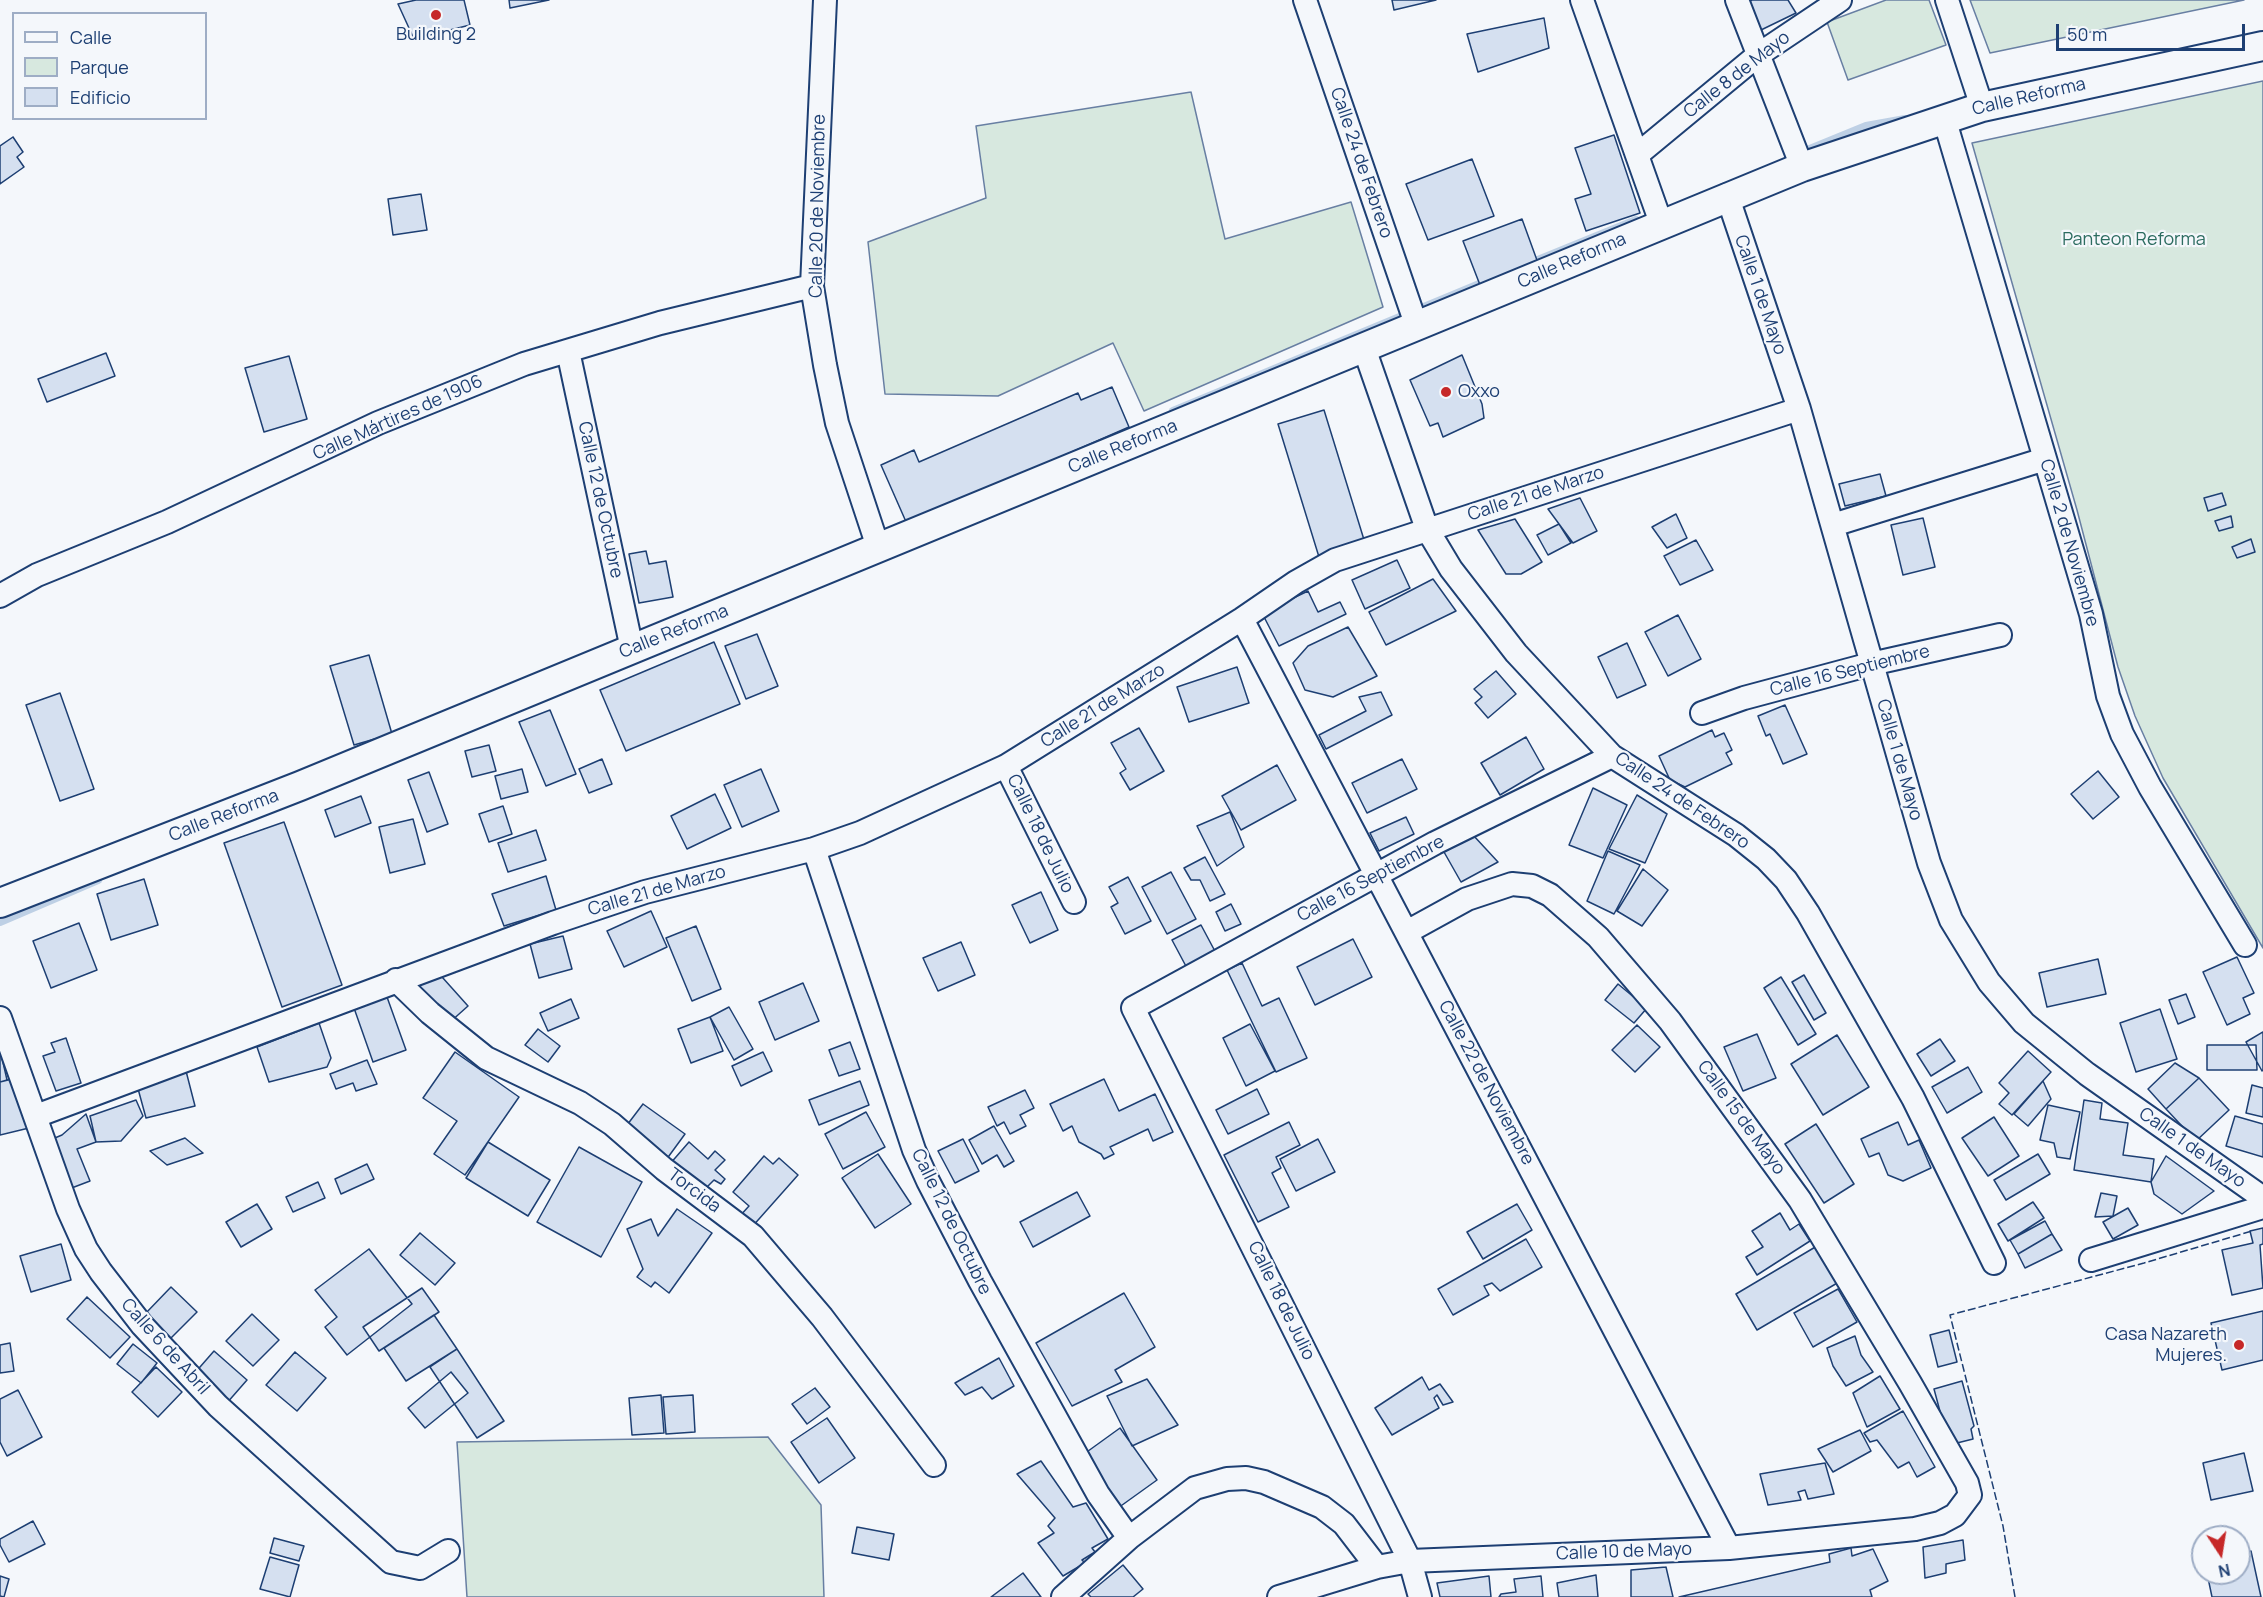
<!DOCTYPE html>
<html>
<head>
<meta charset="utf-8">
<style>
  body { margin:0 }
  #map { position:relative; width:2263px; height:1597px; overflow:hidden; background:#f4f7fb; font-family:Manrope,sans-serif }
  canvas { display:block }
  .legend { position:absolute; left:12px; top:12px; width:195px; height:108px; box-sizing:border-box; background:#f4f7fb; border:2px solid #9eadc5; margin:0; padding:8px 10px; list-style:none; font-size:18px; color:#1d3f73 }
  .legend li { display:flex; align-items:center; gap:12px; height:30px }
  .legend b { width:30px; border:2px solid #9eadc5 }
  .north { position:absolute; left:2191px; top:1525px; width:60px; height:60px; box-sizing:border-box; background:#f4f7fb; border:2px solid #9eadc5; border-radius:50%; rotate:168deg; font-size:16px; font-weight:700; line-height:24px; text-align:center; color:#1d3f73 }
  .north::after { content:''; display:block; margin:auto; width:21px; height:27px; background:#c62828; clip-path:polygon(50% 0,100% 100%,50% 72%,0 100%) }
  .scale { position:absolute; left:2056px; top:24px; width:189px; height:27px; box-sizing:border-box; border:3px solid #1d3f73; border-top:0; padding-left:8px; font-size:18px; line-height:21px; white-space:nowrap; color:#1d3f73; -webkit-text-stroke:4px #f4f7fb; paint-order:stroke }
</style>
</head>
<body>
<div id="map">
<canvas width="2263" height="1597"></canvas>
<ul class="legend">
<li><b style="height:8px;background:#f4f7fb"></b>Calle</li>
<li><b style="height:16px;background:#d7e8df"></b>Parque</li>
<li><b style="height:16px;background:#d5e0f0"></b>Edificio</li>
</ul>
<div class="north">N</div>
<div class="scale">50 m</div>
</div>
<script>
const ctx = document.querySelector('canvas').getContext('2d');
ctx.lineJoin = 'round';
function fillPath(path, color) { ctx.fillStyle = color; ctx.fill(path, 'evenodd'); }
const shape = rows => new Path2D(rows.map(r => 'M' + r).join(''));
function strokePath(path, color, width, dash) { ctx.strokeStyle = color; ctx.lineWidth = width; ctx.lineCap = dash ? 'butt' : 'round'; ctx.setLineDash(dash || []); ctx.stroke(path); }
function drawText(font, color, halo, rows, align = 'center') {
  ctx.font = font + ' Manrope,sans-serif'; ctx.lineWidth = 4.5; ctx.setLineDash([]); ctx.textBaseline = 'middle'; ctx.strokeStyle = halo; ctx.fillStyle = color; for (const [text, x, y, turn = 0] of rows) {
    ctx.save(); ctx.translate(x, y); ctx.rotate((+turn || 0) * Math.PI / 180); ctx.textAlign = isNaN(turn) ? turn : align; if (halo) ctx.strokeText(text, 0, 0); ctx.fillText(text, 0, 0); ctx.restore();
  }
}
const green = shape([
  [1886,0,1929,0,1946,45,1848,80,1827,22,1886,0],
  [1970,0,2244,0,1990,53,1970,0],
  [2263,81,2263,948,2163,778,2135,716,2118,667,2077,510,1972,143,2263,81],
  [1191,92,1225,239,1351,202,1383,307,1144,411,1113,343,998,396,885,394,868,242,986,198,976,126,1191,92],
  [768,1437,821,1505,824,1597,467,1597,457,1442,768,1437]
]);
const stream = shape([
  [1800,153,1866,126,1905,119],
  [1528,264,1636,220],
  [1173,411,1489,280],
  [0,922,98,880]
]);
const building = shape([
  [416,0,464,0,470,25,414,39,398,4,416,0],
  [509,0,549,0,510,8,509,0],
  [1392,0,1436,0,1394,10,1392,0],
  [1752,0,1788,0,1796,13,1761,30,1748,2,1752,0],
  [1544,18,1549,48,1478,72,1467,34,1544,18],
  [1614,135,1640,213,1586,231,1575,199,1591,194,1575,148,1614,135],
  [13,137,23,152,17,157,24,167,0,184,0,146,13,137],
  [1472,159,1494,216,1428,240,1406,184,1472,159],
  [421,194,427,230,393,235,388,199,421,194],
  [1522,219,1538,263,1480,285,1463,241,1522,219],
  [106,353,115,376,47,402,38,379,106,353],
  [1462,355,1482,404,1484,418,1443,437,1438,423,1430,426,1410,380,1462,355],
  [289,356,307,419,264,432,245,368,289,356],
  [1112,387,1129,427,907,524,881,465,914,450,919,462,1078,393,1081,400,1112,387],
  [1324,410,1365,543,1319,557,1278,424,1324,410],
  [1880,474,1886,496,1845,506,1839,484,1880,474],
  [2222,493,2226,505,2208,511,2204,498,2222,493],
  [1580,498,1597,531,1573,543,1548,509,1580,498],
  [1676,514,1687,538,1667,548,1652,527,1676,514],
  [2231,516,2233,527,2219,531,2215,521,2231,516],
  [1923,518,1935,567,1903,575,1891,525,1923,518],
  [1515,519,1542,562,1521,574,1506,574,1478,530,1515,519],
  [1559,524,1571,543,1548,555,1537,535,1559,524],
  [2251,539,2255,552,2237,558,2232,547,2251,539],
  [1696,540,1713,570,1680,585,1664,556,1696,540],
  [646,551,649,564,666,561,673,597,639,603,629,554,646,551],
  [1397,560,1410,588,1365,609,1352,580,1397,560],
  [1433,579,1456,611,1386,645,1369,612,1433,579],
  [1308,591,1318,612,1340,602,1346,614,1279,646,1262,613,1308,591],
  [1678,615,1701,659,1668,676,1645,632,1678,615],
  [1348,627,1377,676,1333,697,1305,690,1293,663,1308,646,1348,627],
  [757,634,778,686,746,699,725,646,757,634],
  [714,642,740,704,626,751,600,690,714,642],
  [1627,643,1646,685,1617,698,1598,657,1627,643],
  [369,655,392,734,354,745,330,666,369,655],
  [1237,667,1249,703,1189,722,1177,687,1237,667],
  [1496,671,1516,694,1488,718,1475,703,1482,697,1474,689,1496,671],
  [1381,692,1392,715,1326,749,1319,735,1366,711,1359,697,1381,692],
  [60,693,94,789,60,801,26,705,60,693],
  [1785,705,1807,754,1783,764,1770,734,1766,736,1758,716,1785,705],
  [550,710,576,774,546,786,519,722,550,710],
  [1139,728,1164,771,1130,790,1120,773,1126,769,1111,743,1139,728],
  [1712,730,1715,737,1724,733,1732,750,1726,753,1732,764,1685,787,1670,780,1659,756,1712,730],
  [1526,737,1544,769,1500,795,1481,763,1526,737],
  [489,745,496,771,472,777,465,751,489,745],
  [602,759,612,784,589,793,579,769,602,759],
  [1402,759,1417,789,1367,813,1352,783,1402,759],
  [1277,765,1296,800,1241,830,1222,796,1277,765],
  [522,769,528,792,501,799,495,776,522,769],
  [761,769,779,811,742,827,724,785,761,769],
  [2098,771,2119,797,2093,819,2071,794,2098,771],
  [429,772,448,824,427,832,408,780,429,772],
  [1593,788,1627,805,1603,858,1569,845,1593,788],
  [715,794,731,828,687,849,671,816,715,794],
  [1637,795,1667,814,1645,863,1609,849,1637,795],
  [361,796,371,823,335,837,325,810,361,796],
  [503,806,512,834,489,842,479,814,503,806],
  [1230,812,1244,847,1217,866,1197,826,1230,812],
  [1406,817,1414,834,1379,851,1370,833,1406,817],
  [413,819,425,864,390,873,379,827,413,819],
  [284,822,342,985,282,1007,224,843,284,822],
  [536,830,546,860,508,872,498,843,536,830],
  [1473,835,1498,862,1461,882,1444,852,1473,835],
  [1608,851,1640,865,1614,914,1587,901,1608,851],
  [1205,857,1225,894,1210,901,1200,880,1191,880,1184,868,1205,857],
  [1643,869,1668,890,1642,926,1617,911,1643,869],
  [1171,872,1196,919,1167,934,1142,887,1171,872],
  [546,876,556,910,504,926,492,894,546,876],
  [1128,877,1151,921,1125,934,1111,907,1118,903,1109,887,1128,877],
  [144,879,158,925,111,940,97,894,144,879],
  [1041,892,1058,930,1030,943,1012,905,1041,892],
  [1231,904,1241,924,1225,931,1216,912,1231,904],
  [651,911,667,947,624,967,607,931,651,911],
  [79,923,97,970,51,988,33,941,79,923],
  [1201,925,1217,955,1188,970,1172,940,1201,925],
  [696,926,721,989,692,1001,666,938,696,926],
  [563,936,572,969,539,978,530,944,563,936],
  [1353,939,1372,977,1315,1005,1297,967,1353,939],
  [961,942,975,975,938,991,923,958,961,942],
  [2237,957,2254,993,2243,998,2250,1014,2227,1025,2203,972,2237,957],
  [2098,959,2106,994,2047,1007,2039,973,2098,959],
  [1242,963,1262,1006,1279,998,1307,1058,1276,1072,1227,970,1242,963],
  [434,968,468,1006,449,1023,415,986,434,968],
  [1804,975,1826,1013,1814,1020,1792,982,1804,975],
  [1781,977,1816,1034,1798,1045,1764,988,1781,977],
  [803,983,819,1021,775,1040,759,1002,803,983],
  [1618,984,1647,1008,1634,1023,1605,1000,1618,984],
  [2186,994,2195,1017,2178,1024,2169,1000,2186,994],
  [387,997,406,1050,373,1062,354,1008,387,997],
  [571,999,579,1018,548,1031,540,1013,571,999],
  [729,1007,753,1049,734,1060,710,1017,729,1007],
  [2160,1009,2177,1059,2136,1072,2120,1023,2160,1009],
  [710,1017,723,1051,691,1063,678,1029,710,1017],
  [319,1023,331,1058,327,1067,269,1082,257,1047,319,1023],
  [1250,1024,1275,1071,1246,1086,1223,1038,1250,1024],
  [1637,1025,1660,1047,1635,1072,1612,1050,1637,1025],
  [538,1029,560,1046,548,1062,525,1045,538,1029],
  [2263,1032,2263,1070,2262,1071,2246,1042,2263,1032],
  [1757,1034,1776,1078,1743,1091,1724,1047,1757,1034],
  [1837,1035,1869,1087,1823,1115,1791,1064,1837,1035],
  [66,1038,81,1083,56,1091,43,1056,55,1052,51,1043,66,1038],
  [1940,1039,1955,1061,1931,1076,1917,1054,1940,1039],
  [850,1042,860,1069,839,1076,829,1050,850,1042],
  [2207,1045,2256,1045,2257,1070,2207,1070,2207,1045],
  [0,1049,7,1080,0,1082,0,1049],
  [2028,1051,2051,1072,2012,1115,1999,1104,2009,1093,1999,1083,2028,1051],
  [455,1052,519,1097,465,1175,434,1154,457,1121,423,1098,455,1052],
  [763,1052,772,1071,741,1086,732,1066,763,1052],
  [367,1060,377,1084,356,1091,353,1083,336,1089,330,1074,367,1060],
  [2175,1063,2199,1078,2166,1109,2148,1089,2175,1063],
  [1968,1067,1982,1092,1947,1113,1932,1087,1968,1067],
  [186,1071,195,1106,146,1118,137,1085,186,1071],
  [16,1078,29,1128,0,1135,0,1082,16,1078],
  [2199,1078,2229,1110,2196,1141,2166,1109,2199,1078],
  [1104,1079,1119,1111,1155,1094,1173,1132,1153,1141,1148,1129,1110,1147,1114,1154,1104,1159,1101,1154,1079,1142,1072,1126,1063,1131,1050,1104,1104,1079],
  [860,1081,869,1105,819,1125,809,1100,860,1081],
  [2043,1081,2051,1099,2028,1126,2014,1114,2043,1081],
  [2252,1085,2263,1088,2263,1117,2246,1113,2252,1085],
  [1257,1089,1269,1114,1228,1134,1216,1110,1257,1089],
  [1025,1090,1034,1108,1020,1115,1026,1126,1010,1134,1004,1122,997,1126,988,1107,1025,1090],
  [136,1100,143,1116,121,1141,96,1142,90,1116,136,1100],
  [2084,1100,2102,1103,2100,1119,2128,1123,2123,1155,2154,1159,2151,1182,2074,1170,2084,1100],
  [643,1104,685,1134,666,1160,624,1129,643,1104],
  [2048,1105,2080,1112,2070,1159,2057,1157,2054,1143,2040,1140,2048,1105],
  [866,1112,885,1147,843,1169,825,1134,866,1112],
  [86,1114,96,1142,77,1149,90,1181,69,1189,50,1140,62,1135,86,1114],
  [2235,1116,2263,1124,2263,1157,2226,1146,2235,1116],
  [1994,1117,2019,1156,1988,1176,1962,1138,1994,1117],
  [1289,1122,1300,1145,1276,1157,1281,1168,1272,1173,1289,1207,1258,1222,1224,1155,1289,1122],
  [1898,1122,1908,1145,1919,1140,1931,1168,1903,1181,1888,1175,1879,1153,1869,1157,1861,1139,1898,1122],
  [1816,1124,1854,1184,1824,1203,1785,1144,1816,1124],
  [994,1126,1014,1161,1004,1167,997,1155,982,1164,969,1140,994,1126],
  [185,1138,203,1153,167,1165,150,1151,185,1138],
  [963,1139,979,1171,955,1183,938,1151,963,1139],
  [1318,1139,1335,1172,1296,1191,1280,1159,1318,1139],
  [488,1142,550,1180,528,1216,466,1178,488,1142],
  [689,1142,708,1159,715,1151,725,1160,715,1170,725,1179,721,1184,714,1180,701,1193,669,1165,689,1142],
  [579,1147,642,1182,601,1257,537,1222,579,1147],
  [878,1154,911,1204,875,1228,842,1178,878,1154],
  [2038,1154,2050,1174,2006,1200,1994,1180,2038,1154],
  [764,1156,773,1164,779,1158,798,1175,751,1228,739,1217,749,1206,733,1192,764,1156],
  [2166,1156,2214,1191,2182,1214,2154,1194,2151,1182,2166,1156],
  [367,1164,374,1179,341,1194,335,1179,367,1164],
  [318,1182,325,1198,293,1212,286,1197,318,1182],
  [1077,1192,1090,1216,1033,1247,1020,1222,1077,1192],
  [2101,1193,2117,1196,2113,1216,2095,1217,2101,1193],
  [2033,1202,2044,1218,2008,1241,1998,1224,2033,1202],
  [257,1204,272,1229,241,1247,226,1222,257,1204],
  [1517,1204,1532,1230,1483,1259,1467,1232,1517,1204],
  [2128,1208,2138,1225,2113,1239,2103,1222,2128,1208],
  [677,1209,712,1233,669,1293,655,1282,651,1287,637,1277,643,1269,627,1229,651,1219,658,1236,677,1209],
  [1780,1213,1790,1230,1799,1224,1810,1241,1757,1275,1746,1257,1763,1247,1752,1231,1780,1213],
  [2045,1221,2052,1234,2018,1254,2010,1240,2045,1221],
  [2263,1228,2263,1244,2260,1245,2263,1288,2232,1295,2222,1250,2253,1243,2250,1231,2263,1228],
  [420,1233,455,1263,435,1285,400,1255,420,1233],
  [2052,1234,2062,1250,2025,1268,2018,1254,2052,1234],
  [1526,1239,1542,1267,1500,1291,1492,1283,1484,1286,1489,1295,1453,1315,1438,1289,1526,1239],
  [61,1244,71,1280,31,1292,20,1256,61,1244],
  [1817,1246,1839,1282,1757,1330,1736,1294,1817,1246],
  [369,1249,412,1304,347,1355,325,1327,337,1317,315,1290,369,1249],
  [171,1287,197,1312,170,1339,145,1314,171,1287],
  [422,1288,439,1312,379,1351,363,1327,422,1288],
  [1838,1289,1857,1322,1813,1347,1794,1313,1838,1289],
  [1124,1293,1155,1347,1115,1370,1122,1382,1072,1406,1036,1343,1124,1293],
  [87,1297,130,1337,110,1358,67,1319,87,1297],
  [2263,1311,2263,1360,2222,1370,2211,1323,2263,1311],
  [252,1314,279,1340,253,1366,226,1341,252,1314],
  [434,1315,457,1349,406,1381,384,1348,434,1315],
  [1949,1330,1957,1362,1938,1367,1930,1335,1949,1330],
  [1855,1336,1861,1355,1873,1372,1846,1386,1833,1366,1827,1348,1855,1336],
  [10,1343,14,1371,0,1373,0,1345,10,1343],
  [133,1344,157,1363,141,1383,117,1364,133,1344],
  [457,1349,504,1421,477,1438,430,1367,457,1349],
  [214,1351,247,1380,226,1404,193,1375,214,1351],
  [295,1352,326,1378,297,1411,266,1385,295,1352],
  [999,1358,1014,1386,992,1399,982,1387,965,1395,955,1383,999,1358],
  [156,1367,182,1392,158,1417,132,1392,156,1367],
  [451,1372,468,1393,425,1428,408,1408,451,1372],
  [1880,1376,1900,1409,1867,1427,1853,1393,1880,1376],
  [1422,1377,1429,1390,1440,1384,1453,1402,1443,1405,1437,1395,1434,1398,1439,1408,1392,1435,1375,1408,1422,1377],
  [1147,1379,1178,1425,1132,1446,1107,1396,1147,1379],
  [1962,1381,1974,1426,1971,1429,1973,1439,1949,1445,1934,1389,1962,1381],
  [815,1388,830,1407,807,1424,792,1404,815,1388],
  [18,1390,42,1437,7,1456,0,1442,0,1399,18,1390],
  [661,1395,664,1433,632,1435,629,1398,661,1395],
  [693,1395,695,1432,666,1434,663,1397,693,1395],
  [1903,1411,1935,1467,1917,1477,1909,1462,1898,1468,1877,1440,1870,1442,1864,1433,1903,1411],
  [827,1418,855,1458,819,1483,791,1442,827,1418],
  [1120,1428,1157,1480,1118,1508,1084,1454,1120,1428],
  [1860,1430,1871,1451,1833,1472,1818,1449,1860,1430],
  [2244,1453,2253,1491,2211,1500,2203,1463,2244,1453],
  [1041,1461,1073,1507,1086,1503,1108,1539,1092,1548,1095,1552,1082,1560,1085,1563,1063,1576,1038,1543,1054,1533,1048,1526,1055,1518,1017,1474,1041,1461],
  [1825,1463,1834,1494,1808,1499,1805,1490,1798,1492,1801,1500,1768,1505,1760,1474,1825,1463],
  [33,1521,45,1544,9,1562,0,1545,0,1539,33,1521],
  [857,1527,894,1534,889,1560,852,1553,857,1527],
  [274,1538,304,1546,299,1561,270,1553,274,1538],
  [1963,1540,1965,1560,1946,1564,1946,1573,1925,1578,1923,1547,1963,1540],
  [1851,1548,1852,1556,1873,1549,1888,1581,1870,1590,1872,1597,1679,1597,1830,1562,1829,1554,1851,1548],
  [2251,1551,2261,1597,2212,1597,2207,1573,2239,1573,2239,1554,2251,1551],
  [270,1557,299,1565,290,1597,260,1589,270,1557],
  [1123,1565,1143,1589,1133,1597,1091,1597,1088,1594,1123,1565],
  [1666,1567,1673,1597,1631,1597,1631,1570,1666,1567],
  [1023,1573,1041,1597,991,1597,1023,1573],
  [1596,1575,1598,1597,1559,1597,1557,1583,1596,1575],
  [0,1576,9,1579,4,1597,0,1596,0,1576],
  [1489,1576,1491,1597,1440,1597,1437,1583,1489,1576],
  [1541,1576,1543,1597,1499,1597,1501,1594,1516,1592,1514,1579,1541,1576]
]);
const minor = shape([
  [825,0,812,286,825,365,837,423,878,547],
  [1305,0,1417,327],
  [1582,0,1661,223],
  [1737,0,1802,167],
  [1947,0,1982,107],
  [1944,118,2091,614,2108,696,2122,734,2150,787,2245,945],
  [1637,155,1758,55,1840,0],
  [1727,195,1799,409,1929,863,1951,920,1989,982,2024,1023,2087,1074,2263,1198],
  [1364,348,1427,529,1451,569,1516,653,1612,756,1736,835,1766,859,1786,880,1808,913,1913,1098,1994,1263],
  [568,351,632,649],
  [1833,525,2045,459],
  [0,596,37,575,167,522,378,423,524,364,660,323,812,286],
  [1242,619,1729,1548],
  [1702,713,1744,698,1871,664,2000,635],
  [1006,766,1074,902],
  [814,849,914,1150,928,1181,980,1281,1098,1494,1129,1538,1195,1488,1227,1479,1246,1478,1264,1482,1322,1507,1344,1524,1377,1567],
  [396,980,430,1013,486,1058,580,1103,612,1124,664,1169,753,1236,822,1317,934,1465],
  [0,1018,68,1209,86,1249,101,1272,142,1325,218,1406,391,1562,420,1568,448,1551],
  [36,1116,553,923,645,892,814,849,860,833,1006,766,1242,619,1296,582,1335,560,1799,409],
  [2091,1260,2263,1207],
  [1063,1597,1129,1538],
  [1279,1597,1377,1567,1410,1561,1729,1548,1915,1529,1940,1523,1955,1515,1970,1495,1967,1483,1910,1383,1800,1200,1670,1021,1598,937,1550,895,1532,886,1512,884,1467,899,1407,932],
  [1420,1597,1410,1561,1133,1008,1435,843,1612,756]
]);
const tertiary = shape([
  [0,903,300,786,1802,167,1982,107,2263,46]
]);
const fence = shape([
  [2015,1597,2003,1526,1950,1315,2144,1263,2252,1231]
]);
const markers = [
  [436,15,6,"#c62828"],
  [1446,392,6,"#c62828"],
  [2239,1345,6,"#c62828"]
];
const poiNames = [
  ["Building 2",436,35],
  ["Oxxo",1458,392,"left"],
  ["Casa Nazareth",2227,1335,"right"],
  ["Mujeres.",2227,1356,"right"]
];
const streetNames = [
  ["Calle 8 de Mayo",1737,75,-38],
  ["Calle Reforma",2029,97,-13],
  ["Calle 24 de Febrero",1361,163,71],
  ["Calle 20 de Noviembre",818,206,-89],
  ["Calle Reforma",1572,261,-23],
  ["Calle 1 de Mayo",1760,295,71],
  ["Calle Mártires de 1906",398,418,-24],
  ["Calle Reforma",1123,447,-22],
  ["Calle 21 de Marzo",1536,494,-18],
  ["Calle 12 de Octubre",600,500,78],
  ["Calle 2 de Noviembre",2069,543,74],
  ["Calle Reforma",674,632,-22],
  ["Calle 16 Septiembre",1850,671,-14],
  ["Calle 21 de Marzo",1103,706,-32],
  ["Calle 1 de Mayo",1899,760,74],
  ["Calle 24 de Febrero",1682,801,34],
  ["Calle Reforma",224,816,-21],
  ["Calle 18 de Julio",1040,834,64],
  ["Calle 16 Septiembre",1371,879,-28],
  ["Calle 21 de Marzo",657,891,-16],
  ["Calle 22 de Noviembre",1486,1083,62],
  ["Calle 15 de Mayo",1741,1118,54],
  ["Calle 1 de Mayo",2192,1148,35],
  ["Torcida",694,1191,37],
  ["Calle 12 de Octubre",951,1222,64],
  ["Calle 18 de Julio",1281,1301,64],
  ["Calle 6 de Abril",165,1347,48],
  ["Calle 10 de Mayo",1624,1552,-2]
];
const parkNames = [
  ["Panteon Reforma",2134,240]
];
fillPath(green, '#d7e8df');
strokePath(green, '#687fa3', 1.5);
strokePath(stream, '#bed0e5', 8);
fillPath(building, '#d5e0f0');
strokePath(building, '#1d3f73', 1.5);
strokePath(minor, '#1d3f73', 26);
strokePath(tertiary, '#1d3f73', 32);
strokePath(minor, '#f4f7fb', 22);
strokePath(tertiary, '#f4f7fb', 28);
strokePath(fence, '#1d3f73', 1.5, [8, 3]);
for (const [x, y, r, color] of markers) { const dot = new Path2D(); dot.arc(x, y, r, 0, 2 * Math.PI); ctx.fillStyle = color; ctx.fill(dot); strokePath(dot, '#f4f7fb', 2); }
drawText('18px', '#1d3f73', '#f4f7fb', poiNames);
drawText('18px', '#1d3f73', '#f4f7fb', streetNames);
drawText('18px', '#2c6c60', '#f4f7fb', parkNames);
</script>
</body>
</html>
